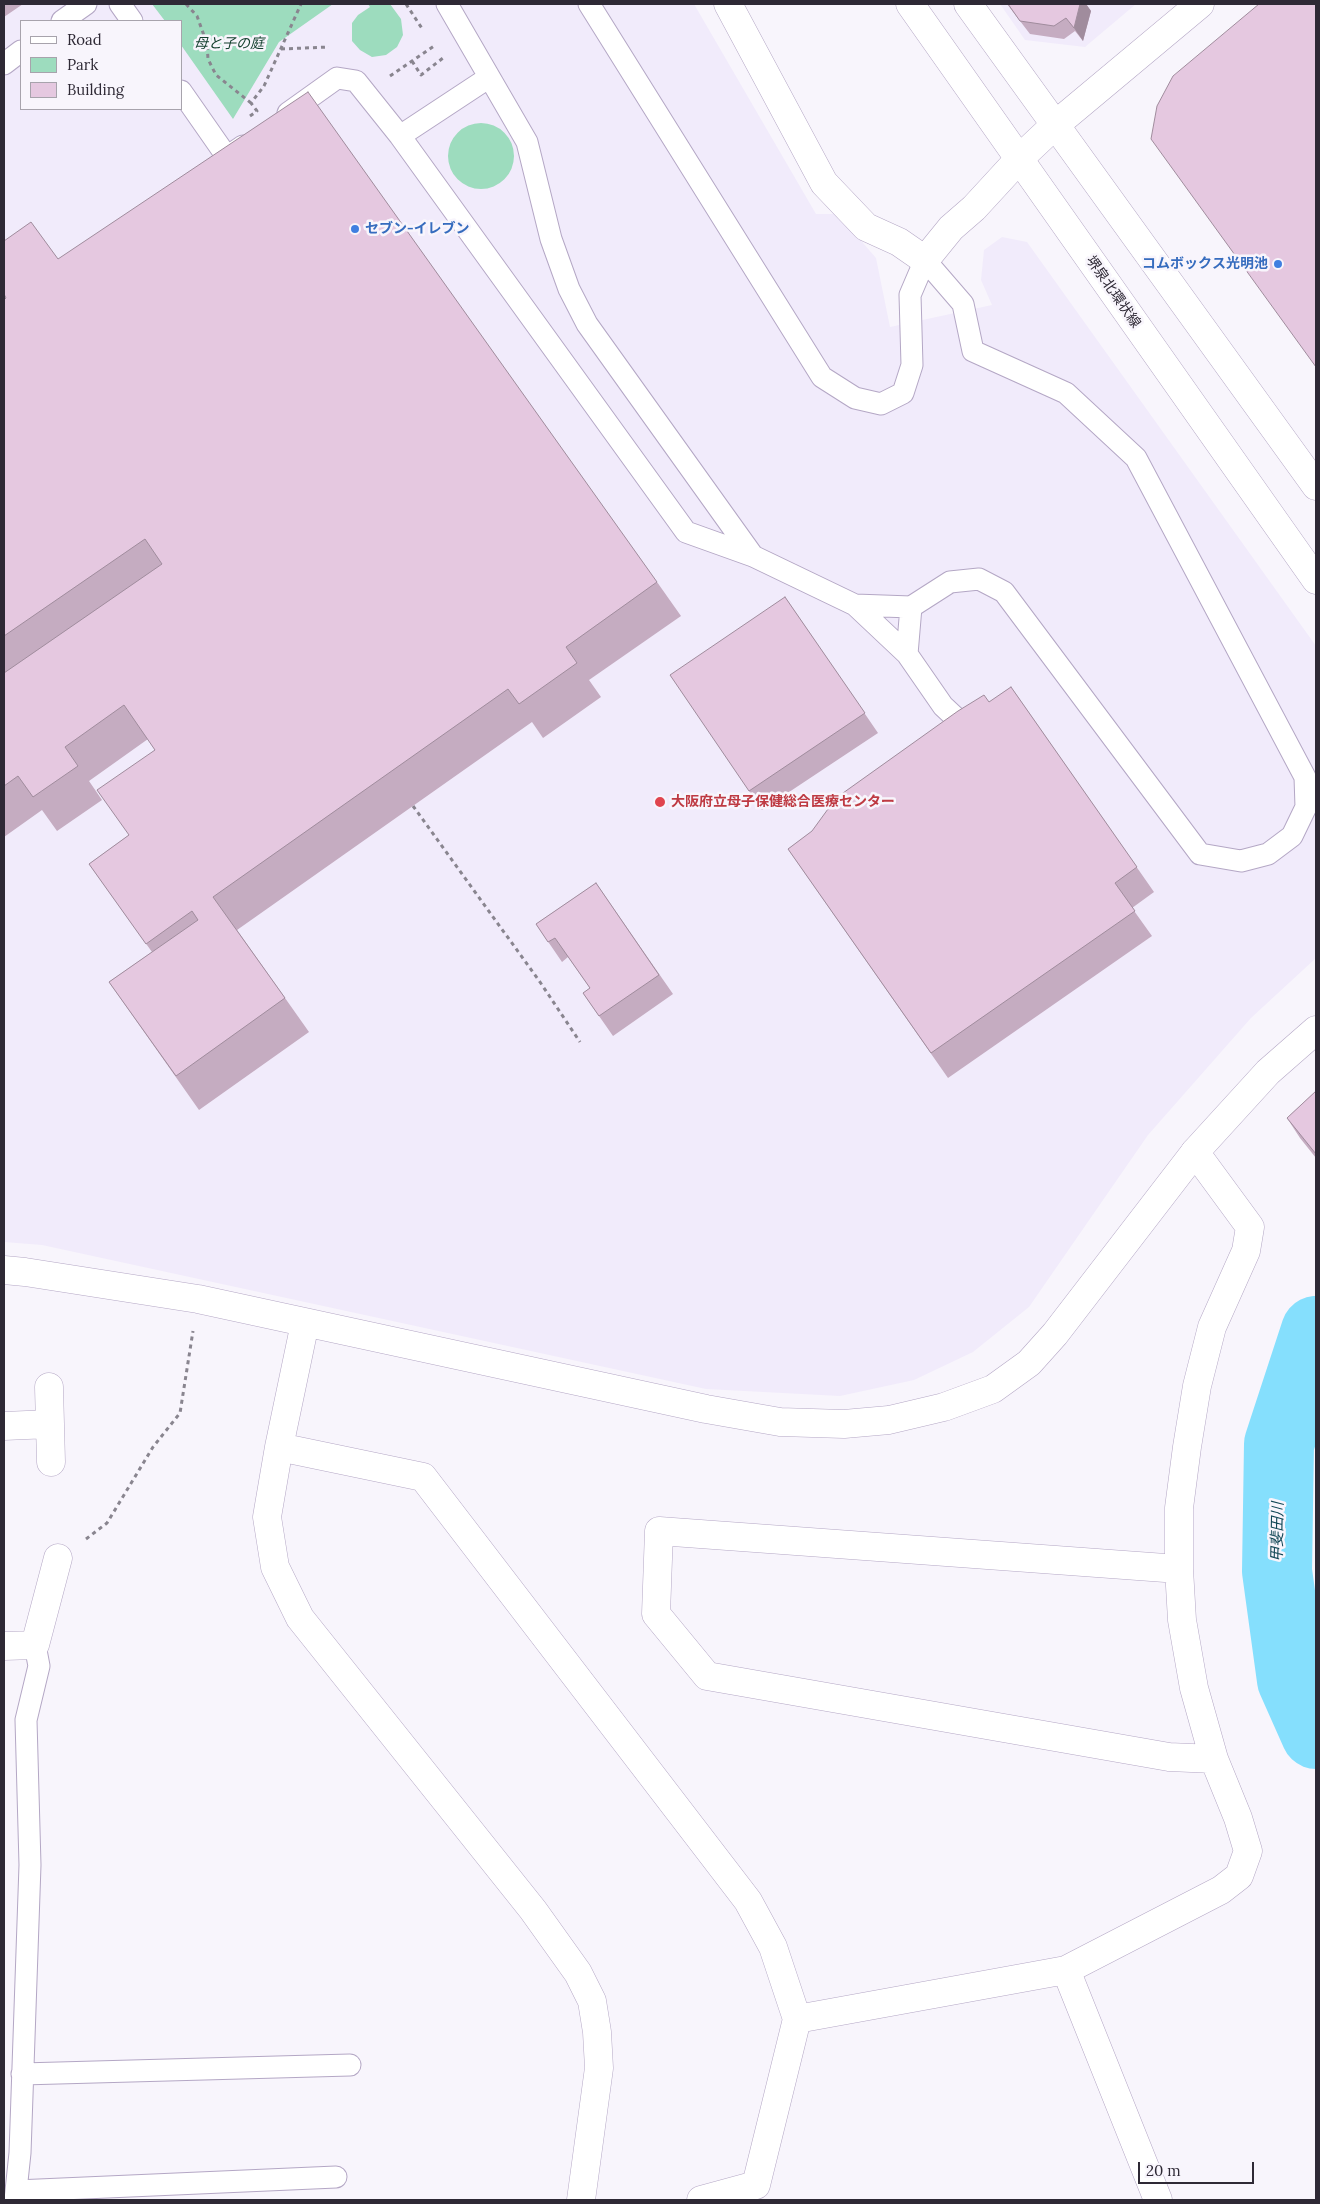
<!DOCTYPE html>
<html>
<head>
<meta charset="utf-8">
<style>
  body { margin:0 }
  #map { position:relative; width:1320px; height:2204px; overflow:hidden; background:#f8f5fc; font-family:Lora,serif }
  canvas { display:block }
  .frame { position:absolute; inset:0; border:5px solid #2e2935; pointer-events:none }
  .legend { position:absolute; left:20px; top:20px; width:162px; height:90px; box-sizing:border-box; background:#f8f5fc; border:1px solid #a7a3ac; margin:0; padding:6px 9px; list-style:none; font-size:15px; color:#2e2935 }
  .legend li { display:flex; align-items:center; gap:10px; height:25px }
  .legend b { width:25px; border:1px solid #a7a3ac }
  .scale { position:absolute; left:1138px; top:2162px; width:116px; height:22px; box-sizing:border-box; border:2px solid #2e2935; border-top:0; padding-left:6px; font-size:15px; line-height:18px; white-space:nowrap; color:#2e2935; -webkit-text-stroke:4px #f8f5fc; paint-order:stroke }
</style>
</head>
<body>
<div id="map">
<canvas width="1320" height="2204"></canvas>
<div class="frame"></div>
<ul class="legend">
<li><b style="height:6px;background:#fff"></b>Road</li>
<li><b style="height:14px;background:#9ddcbe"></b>Park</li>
<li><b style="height:14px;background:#e5c8e0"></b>Building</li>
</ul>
<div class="scale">20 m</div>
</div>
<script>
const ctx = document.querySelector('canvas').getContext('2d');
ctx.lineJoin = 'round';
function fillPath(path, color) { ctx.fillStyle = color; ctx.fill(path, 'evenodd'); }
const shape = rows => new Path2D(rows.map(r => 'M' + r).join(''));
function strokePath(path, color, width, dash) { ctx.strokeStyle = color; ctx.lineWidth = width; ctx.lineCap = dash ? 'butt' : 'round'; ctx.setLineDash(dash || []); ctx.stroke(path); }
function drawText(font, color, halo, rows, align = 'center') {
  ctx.font = font + ' Lora,"Noto Sans JP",serif'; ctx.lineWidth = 5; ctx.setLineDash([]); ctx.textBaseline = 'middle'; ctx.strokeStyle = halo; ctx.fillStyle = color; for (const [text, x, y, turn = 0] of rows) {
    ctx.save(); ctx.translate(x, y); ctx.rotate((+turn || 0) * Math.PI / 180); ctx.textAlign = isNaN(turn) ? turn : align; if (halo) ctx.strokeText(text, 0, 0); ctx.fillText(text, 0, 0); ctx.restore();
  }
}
const built = shape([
  [4,4,694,4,816,214,838,214,876,258,890,327,992,305,981,280,984,250,1002,237,1027,242,1316,646,1316,958,1251,1018,1148,1135,1029,1307,973,1352,914,1380,840,1396,706,1389,42,1245,4,1242],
  [21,21,181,21,181,109,21,109],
  [1000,4,1136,4,1085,47,1025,40]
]);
const green = shape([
  [152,4,333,4,279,42,233,119,181,45,181,21,165,21],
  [368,4,390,4,401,19,403,35,397,47,386,55,372,57,360,50,352,41,352,23,358,15,370,7],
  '448 156a33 33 0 1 1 66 0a33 33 0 1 1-66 0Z'
]);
const river = shape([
  [1316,1331,1279,1444,1277,1571,1292,1680,1316,1734]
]);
const path = shape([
  [186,4,197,16,207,44,208,59,216,75,251,103],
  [406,4,423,30],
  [281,49,329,47],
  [412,61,421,75,443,58],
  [390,76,434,46],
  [250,116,257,111,251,103,264,86,301,4],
  [413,806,540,982,580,1042],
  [86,1539,107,1523,153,1447,180,1413,193,1331]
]);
const service = shape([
  [120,4,132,21],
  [447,4,527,142,551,239,569,289,587,324,753,556],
  [62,21,86,4],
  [4,64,21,51],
  [488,78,400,136,686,532,753,556,855,605,911,607,950,582,979,579,1004,592,1200,854,1241,861,1268,854,1292,836,1306,807,1305,777,1136,458,1066,393,973,351,963,304,925,260,910,295,912,365,903,393,881,404,855,398,822,377,589,4],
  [181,91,227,157,243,146],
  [288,113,337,78,356,81,400,136],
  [855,605,907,654,943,706,974,735],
  [907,654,911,607],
  [22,2074,350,2065],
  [16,2191,336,2177],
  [15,2200,20,2153,30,1865,26,1720,39,1666,35,1645]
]);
const minor = shape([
  [728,4,824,183,866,227,899,242,925,260],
  [305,1323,279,1447,267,1517,275,1567,300,1618,533,1910,578,1973,592,2001,597,2032,599,2068,581,2200],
  [49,1387,51,1462],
  [4,1426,50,1424],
  [279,1447,423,1477,748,1901,773,1947,797,2019,756,2185,701,2200],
  [1179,1569,659,1531,656,1614,707,1676,1169,1757,1214,1759],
  [4,1646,35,1645,58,1558],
  [1066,1970,1158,2200],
  [797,2019,1066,1970,1221,1890,1239,1876,1248,1851,1238,1818,1214,1759,1194,1688,1182,1620,1179,1569,1179,1508,1187,1447,1197,1386,1212,1327,1246,1251,1250,1227,1195,1152]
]);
const tertiary = shape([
  [925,260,951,228,974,208,1020,158,1054,126,1200,4],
  [4,1270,25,1272,198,1299,706,1409,780,1422,844,1424,889,1420,944,1407,993,1389,1029,1363,1055,1334,1195,1152,1268,1072,1316,1030]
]);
const secondary = shape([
  [910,4,1316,580],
  [968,4,1316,486]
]);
const wall = shape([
  [4,4,23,4,4,17],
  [1007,4,1086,4,1091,11,1083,41,1075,31,1064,39,1030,34],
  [58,259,657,582,681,616,589,680,601,697,543,738,532,722,237,930,309,1032,199,1110,109,982,152,952,89,864,129,835,155,750,148,739,89,781,102,800,57,831,42,810,4,837,4,300],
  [785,597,878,733,762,810,749,791],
  [1011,687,1154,892,1132,908,1152,936,948,1078,788,849],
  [596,883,673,994,613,1036,583,993,590,988,568,957,562,962,536,924],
  [1316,1091,1316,1158,1300,1138,1287,1118]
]);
const shadedWall = shape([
  [1080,4,1086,4,1091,11,1083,41,1074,28]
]);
const building = shape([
  [1008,4,1080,4,1074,28,1066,18,1054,26,1020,21,1008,4],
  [1259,4,1316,4,1316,367,1151,139,1157,106,1173,76,1259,4],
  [308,92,657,582,566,647,577,663,519,704,508,689,213,897,285,998,176,1076,109,982,198,920,192,911,146,944,89,864,129,835,97,790,155,750,124,705,65,747,78,766,33,797,18,776,4,786,4,673,162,564,145,539,4,636,4,300,6,298,4,294,4,241,31,222,58,259,308,92],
  [785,597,865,713,749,791,670,675,785,597],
  [1011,687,1137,867,1115,883,1135,911,931,1053,788,849,812,831,836,798,958,711,984,695,989,702,1011,687],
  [596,883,659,975,599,1016,583,993,590,988,555,938,548,942,536,924,596,883],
  [1316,1091,1316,1154,1287,1118,1316,1091]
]);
const markers = [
  [355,229,5,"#3f7fe0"],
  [1278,264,5,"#3f7fe0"],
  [660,802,6,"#e0444e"]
];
const parkNames = [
  ["母と子の庭",229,44]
];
const shopNames = [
  ["セブン-イレブン",365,229],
  ["コムボックス光明池",1268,264,"right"]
];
const streetNames = [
  ["堺泉北環状線",1113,292,55]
];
const healthNames = [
  ["大阪府立母子保健総合医療センター",671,802]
];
const waterNames = [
  ["甲斐田川",1278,1532,-89]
];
fillPath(built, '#f1ebfb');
fillPath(green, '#9ddcbe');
strokePath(river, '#85dffd', 70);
strokePath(service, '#b4a7c5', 23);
strokePath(minor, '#b4a7c5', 29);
strokePath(tertiary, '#b4a7c5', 29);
strokePath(secondary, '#b4a7c5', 29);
strokePath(path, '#89858f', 3, [4, 4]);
strokePath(service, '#fff', 21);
strokePath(minor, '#fff', 28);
strokePath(tertiary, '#fff', 28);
strokePath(secondary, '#fff', 28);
fillPath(wall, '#c5acc1');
fillPath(shadedWall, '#a08c9d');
fillPath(building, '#e5c8e0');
strokePath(building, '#a08c9d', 1);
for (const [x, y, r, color] of markers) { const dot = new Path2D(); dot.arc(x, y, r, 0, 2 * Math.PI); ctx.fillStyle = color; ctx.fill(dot); strokePath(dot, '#f8f5fc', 2); }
drawText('italic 14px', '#14412f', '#f8f5fc', parkNames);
drawText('bold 14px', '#366cbe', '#f8f5fc', shopNames, 'left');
drawText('14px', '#2e2935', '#f8f5fc', streetNames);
drawText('bold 14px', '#be3a42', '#f8f5fc', healthNames, 'left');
drawText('italic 15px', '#104655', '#f8f5fc', waterNames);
</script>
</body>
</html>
